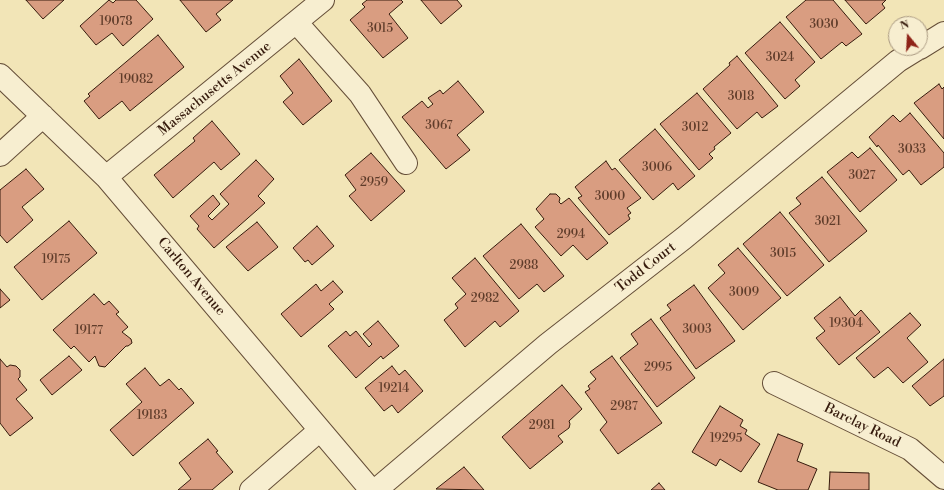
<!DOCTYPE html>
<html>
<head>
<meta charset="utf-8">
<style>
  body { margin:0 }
  #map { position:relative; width:944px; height:490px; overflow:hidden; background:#f2e5b7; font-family:"Libre Bodoni",serif }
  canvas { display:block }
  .north { position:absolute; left:888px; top:16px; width:40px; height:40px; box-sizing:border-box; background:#f7eed0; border:1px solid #aa9a82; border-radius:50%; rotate:342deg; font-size:11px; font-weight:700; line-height:16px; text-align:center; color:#361b0d }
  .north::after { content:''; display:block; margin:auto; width:14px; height:18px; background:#8f2418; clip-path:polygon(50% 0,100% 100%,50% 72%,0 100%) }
</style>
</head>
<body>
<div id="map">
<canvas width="944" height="490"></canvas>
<div class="north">N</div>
</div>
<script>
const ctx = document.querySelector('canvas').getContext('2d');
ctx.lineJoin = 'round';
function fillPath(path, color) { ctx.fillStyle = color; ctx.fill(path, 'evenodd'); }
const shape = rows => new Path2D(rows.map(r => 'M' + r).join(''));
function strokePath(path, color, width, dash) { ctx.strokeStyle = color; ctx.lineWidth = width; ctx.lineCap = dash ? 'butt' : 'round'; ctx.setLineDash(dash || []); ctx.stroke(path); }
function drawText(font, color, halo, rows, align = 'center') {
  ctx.font = font + ' "Libre Bodoni",serif'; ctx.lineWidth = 3; ctx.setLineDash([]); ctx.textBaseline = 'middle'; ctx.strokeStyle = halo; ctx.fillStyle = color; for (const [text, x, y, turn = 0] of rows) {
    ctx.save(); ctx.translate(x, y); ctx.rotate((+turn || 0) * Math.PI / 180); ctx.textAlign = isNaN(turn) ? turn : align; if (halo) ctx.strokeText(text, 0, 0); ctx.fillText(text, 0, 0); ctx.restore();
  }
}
const building = shape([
  [26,0,64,0,43,19,26,0],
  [109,0,113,3,116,0,136,0,153,19,123,46,112,33,96,45,80,26,109,0],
  [180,0,233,0,216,14,221,20,206,32,180,0],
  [367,0,401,0,403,2,389,14,408,38,383,58,350,20,365,7,362,4,367,0],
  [421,0,457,0,462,6,441,24,421,0],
  [806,0,833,0,862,34,846,46,842,42,821,59,786,17,806,0],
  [845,0,886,0,882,4,885,8,866,24,845,0],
  [780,22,815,62,795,80,800,86,785,99,745,53,780,22],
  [158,35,184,67,130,111,122,101,99,119,84,101,90,96,88,94,158,35],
  [737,56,778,106,762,118,757,112,737,129,703,89,730,65,729,63,737,56],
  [299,59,332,101,303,125,283,102,293,93,280,76,299,59],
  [458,81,484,112,457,135,470,150,446,169,402,117,422,101,428,108,433,104,428,98,440,90,443,94,458,81],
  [939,84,942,89,944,87,944,139,914,103,939,84],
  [697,93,731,133,714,147,715,149,709,154,713,158,699,170,660,124,697,93],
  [910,113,944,153,944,167,921,185,909,170,903,175,878,145,877,147,869,137,893,115,900,122,910,113],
  [212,121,240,154,221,170,214,162,173,198,154,175,195,141,193,138,212,121],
  [655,129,695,176,678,190,673,183,653,200,619,160,655,129],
  [870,148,897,180,860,212,827,172,852,152,858,158,870,148],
  [371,153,405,191,371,221,349,196,356,190,345,175,371,153],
  [256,160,274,179,258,196,265,203,214,248,197,229,199,226,190,216,213,195,220,204,208,216,212,220,229,204,220,194,256,160],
  [606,161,612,170,615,168,641,198,627,208,631,213,628,215,630,219,609,235,578,198,582,196,575,187,606,161],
  [26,169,44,189,22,207,33,220,7,243,0,235,0,190,26,169],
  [822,177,867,231,829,262,789,213,801,204,796,198,822,177],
  [550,194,556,194,560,198,559,202,561,204,569,198,608,243,587,260,573,245,561,256,535,227,544,219,536,209,550,194],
  [780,212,824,265,787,296,743,244,780,212],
  [69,221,97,253,42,300,14,267,69,221],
  [257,222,278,247,248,271,226,247,257,222],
  [521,224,564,276,544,292,537,284,519,299,483,256,521,224],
  [317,226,334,246,312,265,308,260,305,262,293,248,317,226],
  [738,248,781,298,743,330,708,288,725,273,718,265,738,248],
  [475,258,519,311,500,327,495,321,465,347,444,320,458,308,455,304,466,294,452,278,475,258],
  [333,281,343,292,329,304,334,309,301,337,281,314,316,284,321,291,333,281],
  [694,285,735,341,696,369,660,318,671,310,667,305,694,285],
  [0,289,10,300,0,308,0,289],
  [94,294,104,305,109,301,119,312,116,314,128,327,122,332,131,339,132,343,128,346,126,346,105,367,99,366,95,356,89,362,74,346,71,349,53,330,94,294],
  [840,297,855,316,861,310,880,332,839,365,816,338,825,331,814,318,840,297],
  [910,313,921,325,907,338,928,362,903,383,888,367,874,378,856,358,910,313],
  [651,319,695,378,657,407,620,358,638,344,631,334,651,319],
  [378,321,399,346,383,359,381,356,356,378,328,346,346,331,350,336,356,331,369,347,372,344,363,334,378,321],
  [69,356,82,370,52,395,40,380,69,356],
  [612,356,662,423,618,454,600,430,607,422,585,392,590,389,588,386,596,379,590,372,612,356],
  [0,359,7,367,10,365,16,366,20,370,20,377,18,379,27,390,16,399,33,418,10,436,0,423,0,359],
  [944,359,944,396,930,406,912,386,944,359],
  [392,366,399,375,405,370,423,391,398,413,392,405,384,411,365,388,392,366],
  [145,368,160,386,169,379,179,390,181,388,194,403,133,456,110,430,142,402,126,384,145,368],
  [562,385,582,409,569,421,570,424,569,428,558,436,563,442,530,469,502,437,562,385],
  [720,406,743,420,740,426,747,430,745,434,760,444,741,472,720,459,716,466,692,452,720,406],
  [778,434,803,444,797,461,817,469,808,490,778,490,758,482,778,434],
  [208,439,218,451,216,452,233,472,212,490,178,490,191,479,179,463,208,439],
  [464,467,484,490,436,489,464,467],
  [830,472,869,473,869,490,829,490,830,472],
  [659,483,665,490,651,490,659,483]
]);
const minor = shape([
  [296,22,360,94,406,163],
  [920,48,944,33],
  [0,75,106,177,371,490],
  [0,155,43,116],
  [106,177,323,0],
  [774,383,910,449,944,478],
  [251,490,320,430],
  [376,490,548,344,684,238,898,61,919,48]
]);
const numberNames = [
  ["19078",116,22],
  ["3030",824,25],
  ["3015",380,29],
  ["3024",780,58],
  ["19082",136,80],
  ["3018",741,97],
  ["3067",439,126],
  ["3012",695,128],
  ["3033",912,150],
  ["3006",657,168],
  ["3027",862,176],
  ["2959",374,183],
  ["3000",610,197],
  ["3021",828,222],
  ["2994",571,235],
  ["3015",783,254],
  ["19175",56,260],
  ["2988",524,266],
  ["3009",744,293],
  ["2982",485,299],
  ["19304",846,324],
  ["3003",697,330],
  ["19177",89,331],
  ["2995",658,368],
  ["19214",394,389],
  ["2987",624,407],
  ["19183",152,416],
  ["2981",542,426],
  ["19295",726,439]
];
const streetNames = [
  ["Massachusetts Avenue",215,89,-39],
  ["Todd Court",646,268,-38],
  ["Carlton Avenue",191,277,50],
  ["Barclay Road",862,426,26]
];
fillPath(building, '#d99d81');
strokePath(building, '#361b0d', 1);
strokePath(minor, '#654e38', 24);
strokePath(minor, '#f7eed0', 22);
drawText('12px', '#5f3c2a', null, numberNames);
drawText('14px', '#361b0d', '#f7eed0', streetNames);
</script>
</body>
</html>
